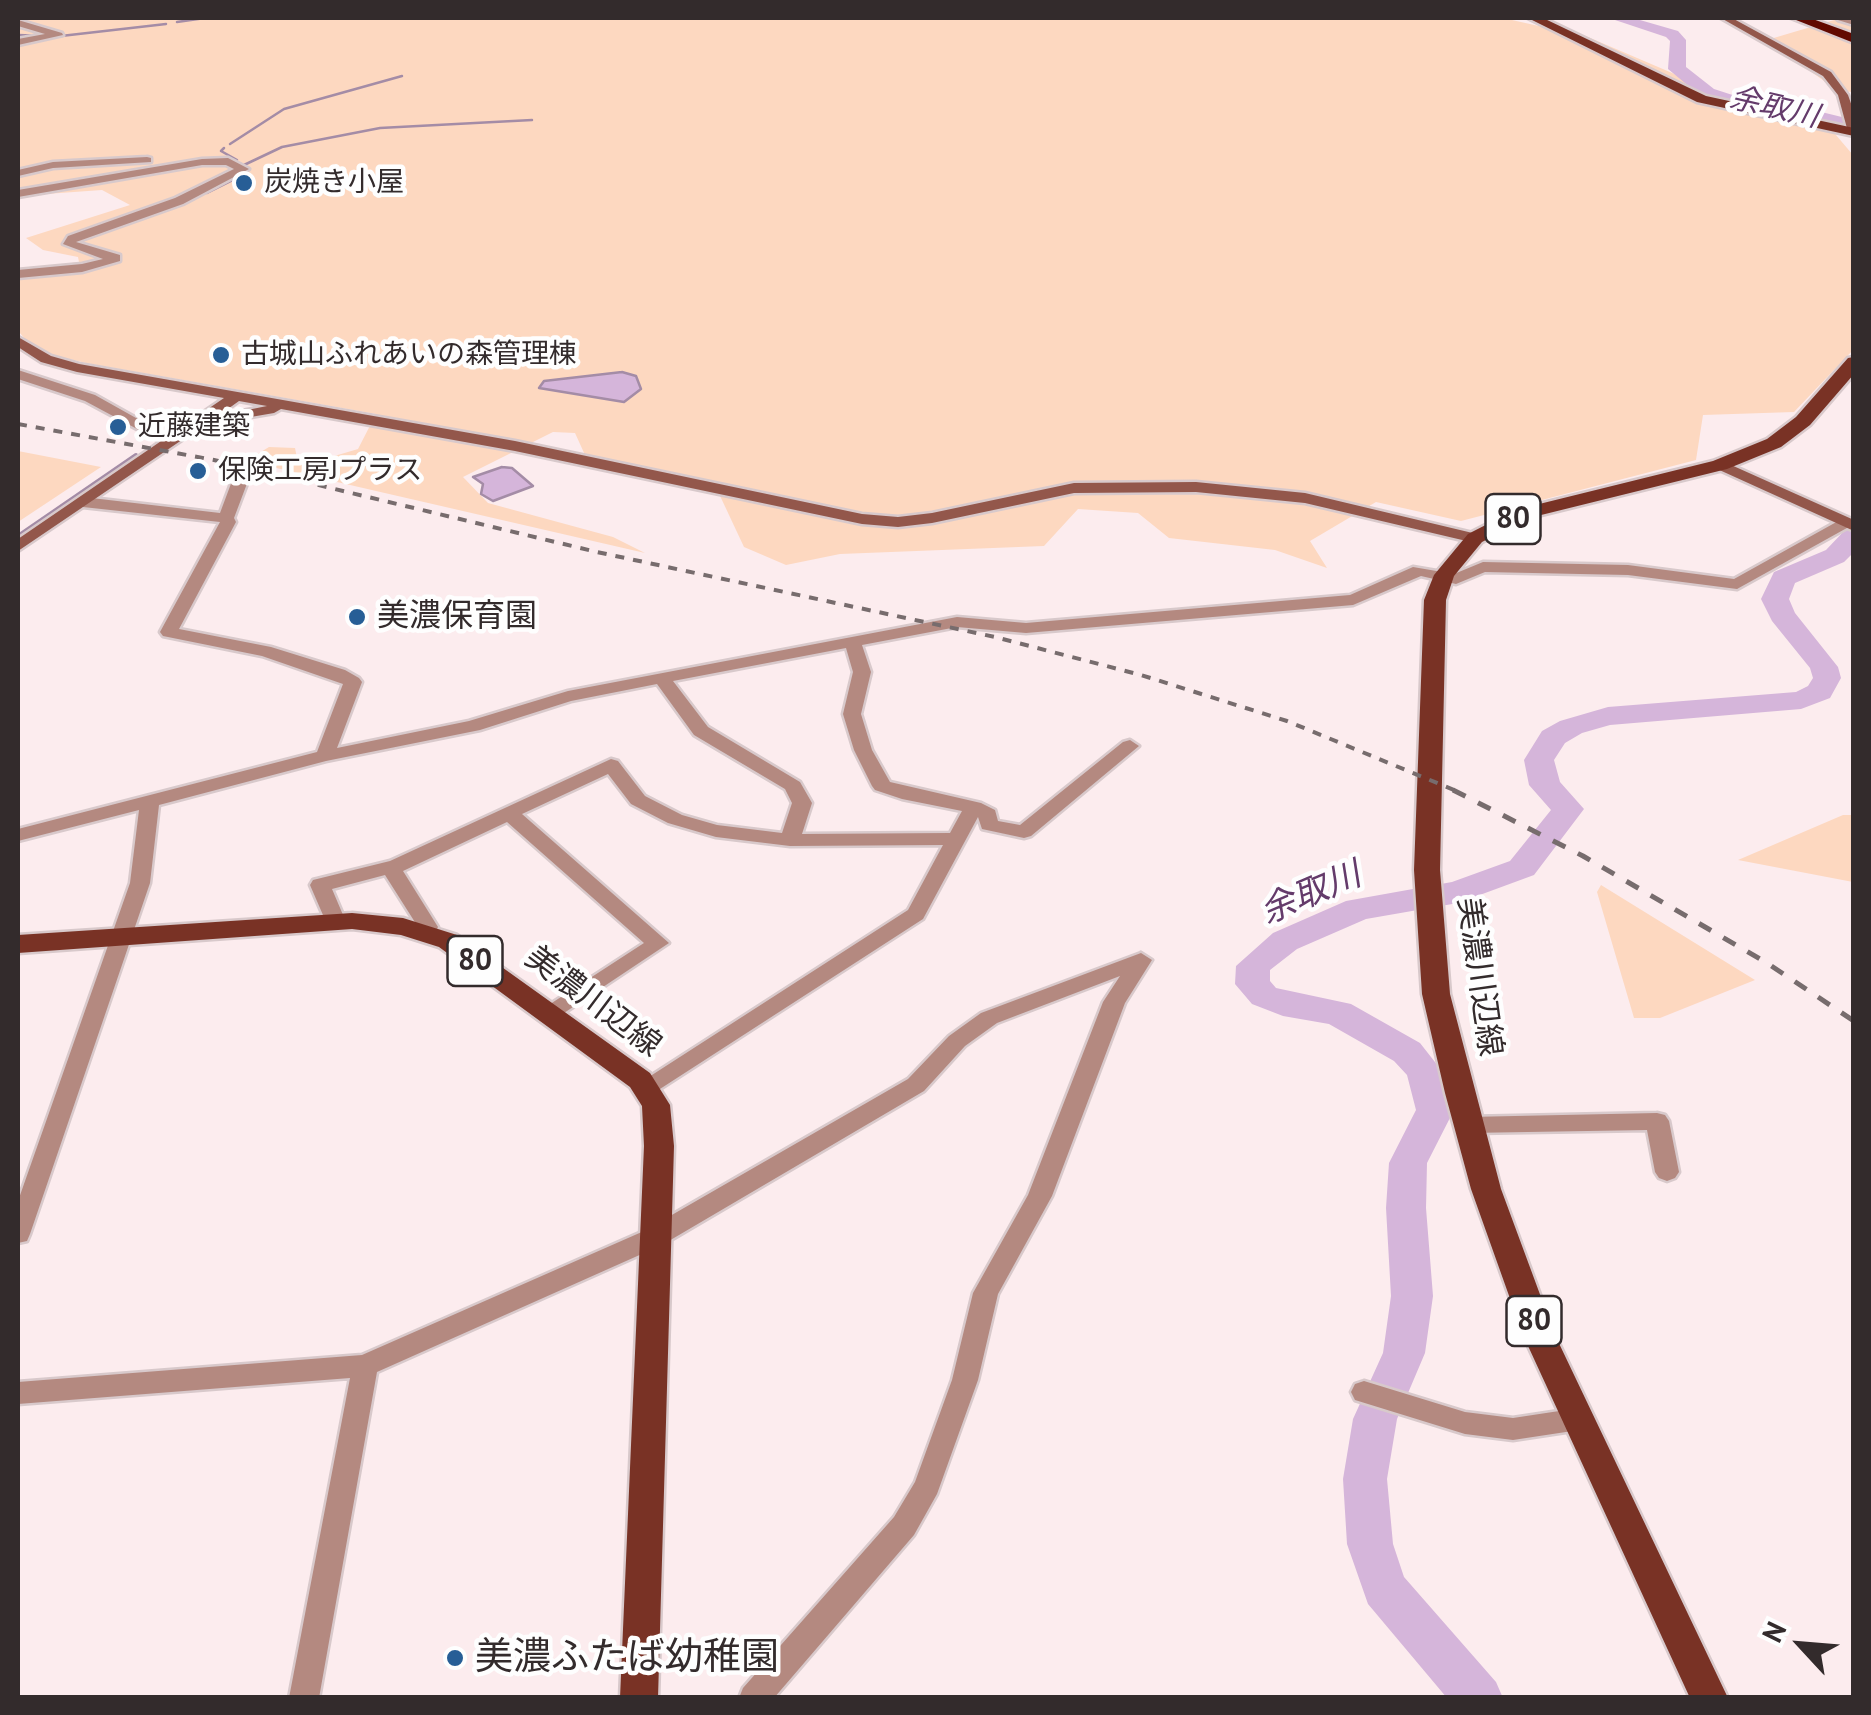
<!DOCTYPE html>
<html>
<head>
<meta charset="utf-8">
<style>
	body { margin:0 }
	#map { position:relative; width:1871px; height:1715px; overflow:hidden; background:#fcecee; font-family:"PT Sans",sans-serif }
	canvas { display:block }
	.frame { position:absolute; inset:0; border:20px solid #332b2c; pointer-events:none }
	.north { position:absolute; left:1751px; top:1595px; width:100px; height:100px; -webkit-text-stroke:8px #fefefe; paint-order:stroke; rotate:296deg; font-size:28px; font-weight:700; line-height:40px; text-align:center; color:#332b2c }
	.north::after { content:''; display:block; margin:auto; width:35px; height:45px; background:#332b2c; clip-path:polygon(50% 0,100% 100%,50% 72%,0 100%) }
</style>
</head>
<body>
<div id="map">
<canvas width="1871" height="1715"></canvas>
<div class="frame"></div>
<div class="north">N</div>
</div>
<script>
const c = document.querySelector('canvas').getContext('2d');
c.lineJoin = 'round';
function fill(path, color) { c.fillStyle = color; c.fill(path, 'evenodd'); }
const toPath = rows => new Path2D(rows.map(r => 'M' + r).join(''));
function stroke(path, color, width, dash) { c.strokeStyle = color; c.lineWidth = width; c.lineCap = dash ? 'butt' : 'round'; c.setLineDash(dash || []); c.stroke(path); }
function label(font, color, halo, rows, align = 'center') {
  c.font = font + ' "PT Sans","Noto Sans JP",sans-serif'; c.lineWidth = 9; c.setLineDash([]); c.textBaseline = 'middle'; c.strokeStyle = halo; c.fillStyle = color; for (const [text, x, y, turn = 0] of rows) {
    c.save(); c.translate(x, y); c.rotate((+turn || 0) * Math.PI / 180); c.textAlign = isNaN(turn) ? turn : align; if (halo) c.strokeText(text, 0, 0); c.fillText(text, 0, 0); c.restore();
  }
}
fill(toPath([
	[18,18,1503,18,1588,37,1754,108,1830,128,1853,155,1853,350,1794,412,1703,415,1696,460,1461,521,1376,502,1310,541,1327,568,1275,550,1169,538,1138,513,1078,509,1044,546,840,554,786,565,744,547,714,483,585,455,575,433,553,432,463,477,488,503,613,537,645,553,246,461,269,447,295,448,297,458,331,457,358,449,376,414,86,363,53,355,29,343,18,331,18,271,79,262,78,257,43,250,26,238,130,205,102,190,18,196],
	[1841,18,1853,18,1853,92,1838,91,1767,40],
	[18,451,101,467,18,522],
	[1843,815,1853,815,1853,882,1738,860],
	[1601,885,1755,980,1660,1018,1634,1018,1597,892]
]), '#fdd8c0');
const water = toPath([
	[622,372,636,376,641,389,624,402,539,388,544,381,622,372],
	[502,467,512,468,533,486,493,501,481,494,483,484,473,477,502,467]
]);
fill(water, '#d5b5da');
stroke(water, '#a48ca6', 2.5);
stroke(toPath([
	[177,22,205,18],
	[18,35,45,36],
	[61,36,166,24],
	[230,144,284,109,402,76],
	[224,148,221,151,237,160],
	[244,165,282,147,380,128,532,120],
	[18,189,33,188],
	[207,193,243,175,246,169]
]), '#a48ca6', 2.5);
stroke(toPath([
	[18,536,136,455]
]), '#a48ca6', 4);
fill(toPath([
	[1609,18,1633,18,1678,31,1686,40,1686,67,1714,89,1751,101,1797,106,1854,120,1854,131,1796,116,1749,111,1702,97,1668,69,1670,41,1666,37,1609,18],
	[1854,528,1854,552,1844,562,1795,583,1789,599,1795,613,1838,667,1841,678,1830,698,1801,709,1610,725,1582,733,1565,743,1554,760,1560,782,1584,809,1534,875,1458,903,1366,919,1297,949,1270,970,1270,981,1276,988,1351,1004,1420,1043,1442,1071,1454,1110,1427,1163,1426,1208,1433,1296,1425,1353,1397,1419,1387,1479,1393,1544,1404,1577,1496,1682,1503,1698,1447,1698,1368,1604,1347,1544,1343,1479,1353,1419,1383,1353,1391,1296,1386,1208,1389,1163,1416,1110,1407,1075,1394,1061,1329,1024,1283,1016,1252,1004,1235,984,1236,966,1273,933,1346,901,1452,882,1510,861,1551,810,1529,785,1524,760,1542,731,1560,721,1608,707,1796,692,1808,686,1813,678,1810,668,1772,621,1761,599,1774,572,1826,550,1845,530,1854,528]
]), '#d5b5da');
const street = toPath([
	[1836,18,1854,19,1854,25,1838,20,1836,18],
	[18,20,62,33,63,35,18,45,18,39,45,34,18,26,18,20],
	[147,157,151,158,151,162,53,168,18,176,18,170,53,162,147,157],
	[228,158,249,169,183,204,76,242,120,255,120,261,82,272,18,278,18,270,82,264,103,259,63,244,68,236,175,198,234,169,226,165,202,165,18,197,18,190,202,159,228,158],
	[18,370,95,395,177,441,170,445,165,444,85,401,18,379,18,370],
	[243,468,251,473,234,518,236,522,179,629,271,647,345,670,359,678,362,682,337,748,469,721,568,691,957,617,1026,623,1350,595,1413,567,1454,574,1483,562,1628,565,1734,579,1840,520,1852,520,1854,524,1737,589,1628,575,1485,572,1456,584,1421,576,1353,605,1026,633,957,627,862,645,871,672,861,714,872,750,890,782,981,803,995,810,998,821,1020,825,1123,742,1130,740,1139,746,1031,836,1024,838,982,829,978,817,923,919,646,1098,638,1096,635,1090,638,1084,908,910,943,845,790,846,716,837,668,823,631,804,608,774,522,814,669,943,549,1023,541,1020,538,1015,541,1010,644,943,507,822,403,871,438,927,432,939,418,939,415,934,418,927,385,875,332,889,346,922,336,929,326,922,310,885,313,880,390,861,611,759,618,761,645,796,682,815,717,825,782,833,792,803,785,789,694,735,657,684,571,701,480,730,326,761,159,805,150,883,30,1234,27,1241,18,1243,18,1201,130,883,139,810,18,841,18,829,317,752,343,684,262,656,163,636,160,632,220,522,83,507,75,502,83,497,220,513,235,473,243,468],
	[846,648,853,672,843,714,854,750,872,786,875,790,902,799,962,811,950,833,802,834,812,803,800,782,708,727,673,681,846,648],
	[1141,953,1152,960,1125,1003,1052,1196,998,1294,978,1380,937,1494,914,1535,774,1698,739,1698,743,1688,894,1517,915,1482,952,1380,973,1293,1028,1195,1103,1002,1120,976,997,1023,965,1046,924,1091,662,1245,377,1372,319,1698,289,1698,350,1378,18,1404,18,1382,362,1355,644,1231,908,1079,949,1036,981,1013,1141,953],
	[1657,1113,1665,1115,1669,1121,1679,1172,1675,1178,1667,1181,1659,1178,1655,1172,1647,1130,1468,1133,1460,1131,1456,1125,1460,1119,1468,1117,1657,1113],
	[1364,1381,1465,1412,1513,1418,1579,1408,1588,1411,1592,1419,1588,1427,1579,1430,1513,1440,1465,1434,1355,1400,1351,1392,1355,1384,1364,1381]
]);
const secondary = toPath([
	[1721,18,1732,18,1831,72,1848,95,1854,112,1854,135,1848,132,1838,95,1823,76,1721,18],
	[18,337,51,356,79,364,515,441,862,514,898,517,932,513,1074,483,1196,482,1305,493,1481,535,1483,538,1475,543,1305,503,1196,492,1074,493,932,523,898,527,862,524,515,451,281,409,274,413,204,425,18,551,18,539,224,398,77,372,41,362,18,347,18,337],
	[239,401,267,406,218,416,239,401],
	[1720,460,1854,520,1854,531,1715,468,1715,462,1720,460]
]);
const primary = toPath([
	[1528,18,1543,18,1706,96,1854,128,1854,136,1697,102,1528,18],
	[1854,357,1854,374,1810,425,1781,447,1727,469,1529,518,1482,542,1454,576,1446,600,1440,870,1450,994,1501,1189,1555,1335,1728,1698,1690,1698,1523,1335,1471,1189,1445,1093,1422,994,1414,870,1424,600,1434,575,1468,534,1515,510,1713,461,1767,439,1796,417,1848,358,1854,357],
	[352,913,403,918,457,935,650,1073,670,1105,674,1146,658,1698,620,1698,644,1146,642,1106,630,1087,439,947,401,935,352,929,18,953,18,935,352,913]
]);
const highway = toPath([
	[1791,18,1810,18,1854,34,1854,43,1791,18]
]);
stroke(street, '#d8c9cb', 5);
stroke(secondary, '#d8c9cb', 5);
stroke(primary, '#d8c9cb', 5);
stroke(highway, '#d8c9cb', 5);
fill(street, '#b48980');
fill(secondary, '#93574b');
fill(primary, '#793225');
fill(highway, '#620900');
stroke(toPath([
	[18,424,214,460,597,552,995,637,1141,675,1287,721,1459,792]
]), '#776c6d', 4, [9, 9]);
stroke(toPath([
	[1453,790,1583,856,1767,963,1854,1021]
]), '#776c6d', 5, [14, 14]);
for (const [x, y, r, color] of [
	[244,183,10,"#275e96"],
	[221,355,10,"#275e96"],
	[118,427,10,"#275e96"],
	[198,471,10,"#275e96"],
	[357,617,10,"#275e96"],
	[455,1658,10,"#275e96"]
]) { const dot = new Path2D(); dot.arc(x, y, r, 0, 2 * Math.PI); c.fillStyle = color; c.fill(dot); stroke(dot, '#fefefe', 4); }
label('28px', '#332b2c', '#fefefe', [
	["炭焼き小屋",264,183],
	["古城山ふれあいの森管理棟",241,355],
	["近藤建築",138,427],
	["保険工房Jプラス",218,471]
], 'left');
label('italic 30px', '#643b6b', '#fefefe', [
	["余取川",1774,108,13]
]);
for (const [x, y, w] of [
	[1513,519,55],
	[475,961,55],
	[1534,1321,55]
]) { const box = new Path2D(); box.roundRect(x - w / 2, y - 25, w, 50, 8); c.fillStyle = '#fefefe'; c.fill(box); stroke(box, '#332b2c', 2.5); }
label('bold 30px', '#332b2c', null, [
	["80",1513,519],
	["80",475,961],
	["80",1534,1321]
]);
label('32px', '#332b2c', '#fefefe', [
	["美濃保育園",377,617]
], 'left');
label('32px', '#332b2c', '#fefefe', [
	["美濃川辺線",1479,977,82],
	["美濃川辺線",593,1002,37]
]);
label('italic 35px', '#643b6b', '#fefefe', [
	["余取川",1311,894,-23]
]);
label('38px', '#332b2c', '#fefefe', [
	["美濃ふたば幼稚園",475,1658]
], 'left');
</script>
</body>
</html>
